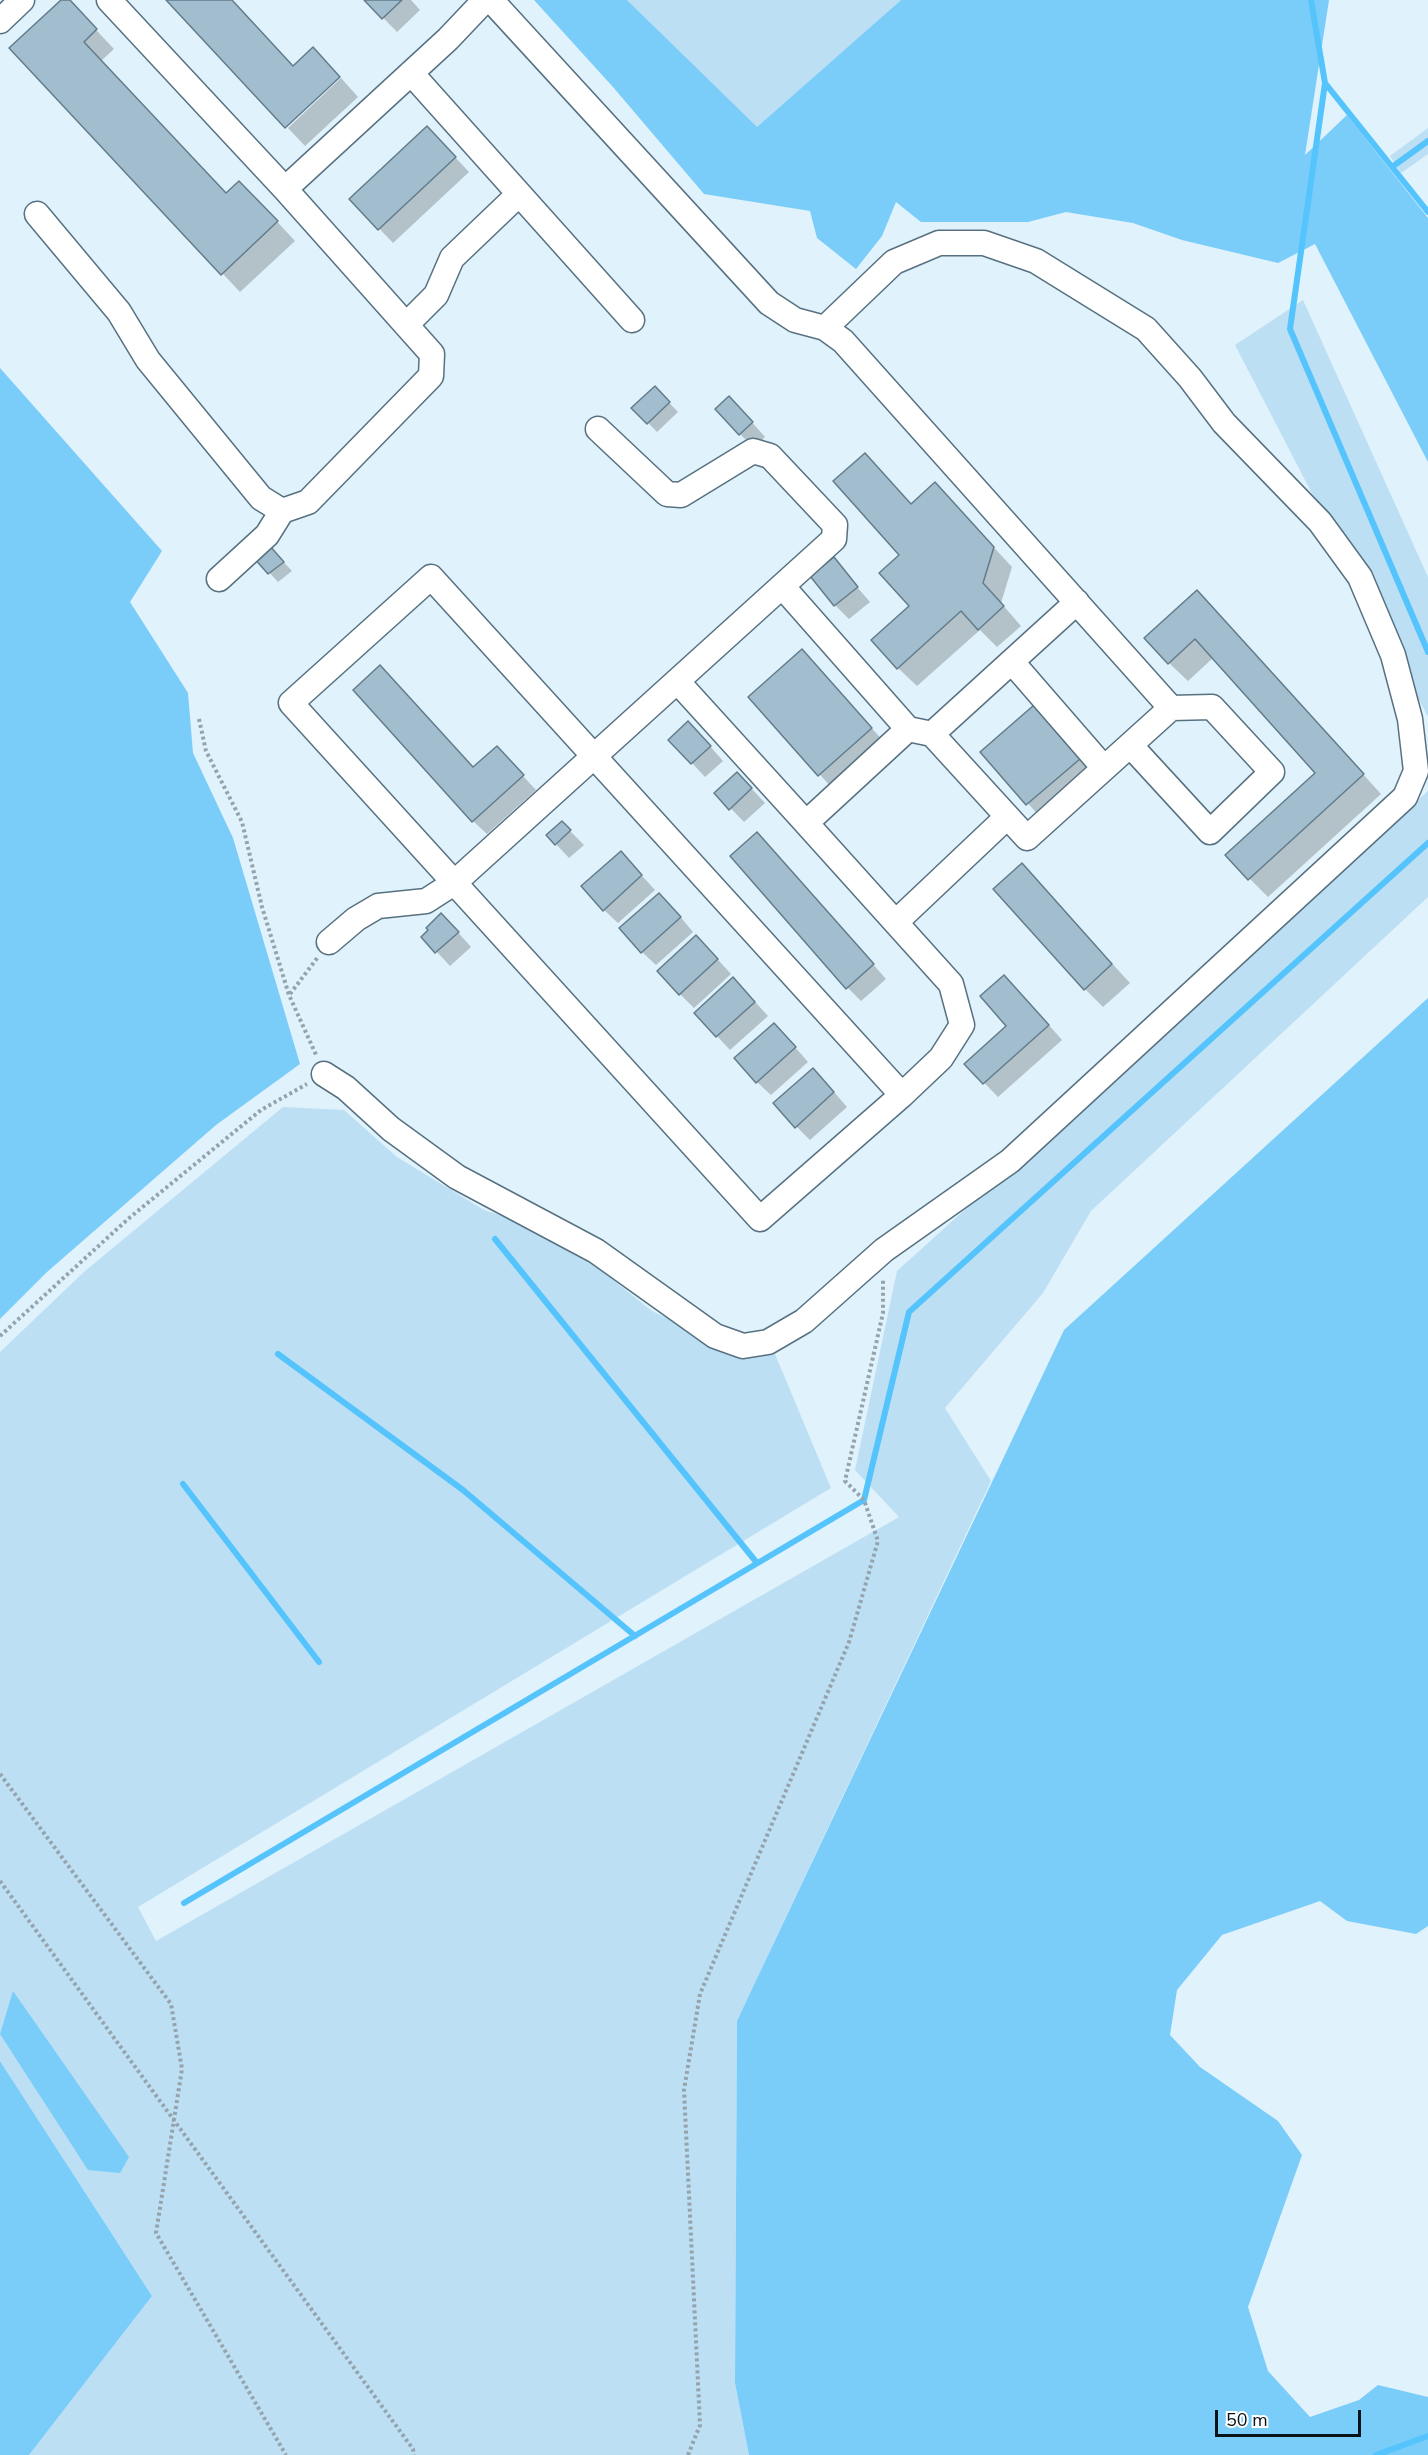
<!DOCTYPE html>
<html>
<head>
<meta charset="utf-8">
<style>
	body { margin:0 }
	#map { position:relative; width:1428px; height:2455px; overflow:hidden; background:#e0f2fc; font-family:"Nunito Sans",sans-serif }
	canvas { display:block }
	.scale { position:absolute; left:1215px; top:2410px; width:146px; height:27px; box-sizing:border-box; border:3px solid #091319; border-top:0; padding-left:8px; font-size:18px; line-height:21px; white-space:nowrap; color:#091319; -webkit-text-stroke:4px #fff; paint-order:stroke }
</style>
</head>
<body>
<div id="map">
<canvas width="1428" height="2455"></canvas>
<div class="scale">50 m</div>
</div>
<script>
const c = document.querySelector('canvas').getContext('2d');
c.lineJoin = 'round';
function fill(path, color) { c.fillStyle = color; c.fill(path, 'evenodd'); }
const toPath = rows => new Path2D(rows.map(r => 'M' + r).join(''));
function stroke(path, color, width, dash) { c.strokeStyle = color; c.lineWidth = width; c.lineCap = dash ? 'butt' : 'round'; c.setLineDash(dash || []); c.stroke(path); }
fill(toPath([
	[627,0,901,0,756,128],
	[1428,128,1428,154,1401,173,1390,156],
	[1303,300,1428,577,1428,717,1235,345],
	[1428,791,1428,897,1091,1211,1043,1293,945,1408,991,1481,737,2021,735,2383,749,2455,29,2455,152,2296,0,2061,0,1352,85,1271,283,1107,344,1110,397,1157,484,1210,554,1233,652,1311,722,1344,775,1354,831,1488,138,1907,156,1941,899,1517,855,1470,897,1271]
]), '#bddff4');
fill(toPath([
	[534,0,627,0,757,127,901,0,1329,0,1305,155,1347,115,1428,218,1428,462,1315,244,1278,263,1182,240,1133,223,1066,212,1028,222,921,222,896,202,882,236,856,269,817,238,810,211,704,194,613,87],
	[0,368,162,551,130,602,188,693,193,753,233,838,300,1064,216,1125,47,1272,0,1319],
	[1428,998,1428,1926,1416,1934,1347,1921,1320,1901,1222,1935,1177,1990,1170,2035,1200,2067,1278,2121,1302,2155,1248,2307,1268,2371,1310,2417,1359,2400,1378,2385,1428,2397,1428,2455,749,2455,735,2383,737,2021,752,1989,1064,1330],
	[13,1991,129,2157,120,2173,88,2170,0,2034],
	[0,2061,152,2296,29,2455,0,2455]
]), '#7accf9');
fill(toPath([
	[63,0,68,0,114,49,101,61,226,195,258,201,295,241,240,292,11,48],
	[366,0,411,0,420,10,397,32],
	[341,78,358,97,305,146,288,128],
	[441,142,469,172,393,243,351,199],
	[655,388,678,412,657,432,634,408],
	[743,412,765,437,754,448,740,434],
	[935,484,1012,567,1001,603,1021,626,997,647,980,630,917,686,898,668,911,606,901,555,912,505],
	[278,556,292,571,278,582,256,558],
	[833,559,870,602,849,619,835,605],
	[1215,611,1381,794,1268,897,1249,878,1318,773,1213,658,1188,681,1169,663],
	[815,665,885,743,833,789,750,698],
	[1047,721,1093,773,1041,818,982,752],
	[702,737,723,761,705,777,692,763],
	[510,762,536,790,487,834,473,821,474,769],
	[751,788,765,803,744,822,716,793],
	[562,823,584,845,569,858,556,844],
	[771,848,886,979,861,1001,847,987],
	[1022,865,1130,983,1103,1007,1085,989],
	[634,867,655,890,618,923,604,910],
	[673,908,693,932,656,965,642,952],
	[455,929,471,947,450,966,423,937],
	[710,951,731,974,694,1008,680,994],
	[1018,990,1062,1040,998,1097,966,1064,1009,1026],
	[747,993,768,1016,730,1050,717,1036],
	[788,1039,808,1062,771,1095,757,1082],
	[827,1084,847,1107,810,1140,796,1126]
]), '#0003');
stroke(toPath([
	[1311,0,1325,83,1290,329,1428,652],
	[1325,83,1428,212],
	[1392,167,1428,141],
	[495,1239,757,1563],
	[278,1354,463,1490,635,1636],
	[183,1484,319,1662],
	[184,1903,864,1500,909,1312,1428,843],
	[1376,2455,1428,2436]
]), '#56c4fc', 6);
const building = toPath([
	[61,0,70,0,97,29,84,42,226,193,239,181,278,221,221,275,9,48,61,0],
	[166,0,232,0,293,66,313,47,340,77,285,128,166,0],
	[364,0,402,0,382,19,364,0],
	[427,126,456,157,378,230,349,199,427,126],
	[655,386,670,402,647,424,631,408,655,386],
	[729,396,753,422,739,435,715,409,729,396],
	[865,453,911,504,935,482,994,547,983,583,1004,606,978,630,961,611,897,669,871,640,909,606,879,573,899,555,833,481,865,453],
	[269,545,284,562,268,574,254,558,269,545],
	[834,557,858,587,834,606,810,576,834,557],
	[1197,590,1364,774,1248,880,1225,855,1315,773,1195,639,1168,664,1144,638,1197,590],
	[802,649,872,728,818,776,748,697,802,649],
	[380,665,473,767,497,746,524,775,472,822,353,690,380,665],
	[1034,705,1080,759,1026,805,980,752,1034,705],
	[688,721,711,746,691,764,668,740,688,721],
	[737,772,752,788,729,810,714,793,737,772],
	[562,821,571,830,555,845,546,835,562,821],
	[757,832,874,964,846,989,730,856,757,832],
	[621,851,642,875,603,911,581,886,621,851],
	[1022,863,1112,964,1084,990,993,889,1022,863],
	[659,893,681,917,641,953,619,928,659,893],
	[441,913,459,932,435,953,421,937,428,930,426,928,441,913],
	[696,935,718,959,679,995,657,971,696,935],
	[1004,975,1049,1025,983,1084,964,1064,1006,1026,980,996,1004,975],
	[733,977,755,1002,716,1037,694,1013,733,977],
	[774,1023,796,1047,756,1083,734,1058,774,1023],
	[813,1068,834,1092,795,1128,773,1103,813,1068]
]);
fill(building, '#a1bdce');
stroke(building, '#627c8c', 1.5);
const minor = toPath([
	[109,0,285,189],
	[491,0,769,303,795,320,825,328,843,341,1171,708,1027,838,932,734],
	[0,21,22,0],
	[411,73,632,320],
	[37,214,119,312,148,360,261,498,282,511,308,502,431,376,432,354,285,189,448,39,485,0],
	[406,325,436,295,452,258,519,194],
	[219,579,267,535,282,511],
	[782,586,908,729,932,734,1077,602],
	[1012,662,1104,768],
	[677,681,806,823,908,729],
	[1130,745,1210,832,1272,772,1212,707,1171,708],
	[806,823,951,984,962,1025,941,1058,902,1095,760,1219,291,703,431,577,902,1095],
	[896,922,1007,817],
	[329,942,356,919,378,906,426,901,454,883,834,539,835,525,770,456,753,451,681,495,667,494,598,429],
	[324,1074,346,1088,391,1129,457,1177,596,1251,715,1336,743,1346,768,1342,804,1321,884,1250,1010,1161,1405,797,1416,771,1410,719,1393,655,1360,577,1320,522,1224,423,1190,378,1146,329,1036,261,984,243,939,243,894,262,825,328]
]);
stroke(minor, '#577180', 27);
stroke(toPath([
	[199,719,206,751,242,822,262,907,289,995,317,1057],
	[290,994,318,957],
	[0,1336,128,1219,261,1110,307,1084],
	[0,1774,171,2004,182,2069,156,2233,286,2455],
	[0,1881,413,2449,414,2455],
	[688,2455,700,2425,684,2090,700,1994,849,1642,878,1541,864,1500,845,1481,883,1313,883,1278]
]), '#94a3ac', 4, [3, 3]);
stroke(minor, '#fff', 24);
</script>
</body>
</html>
